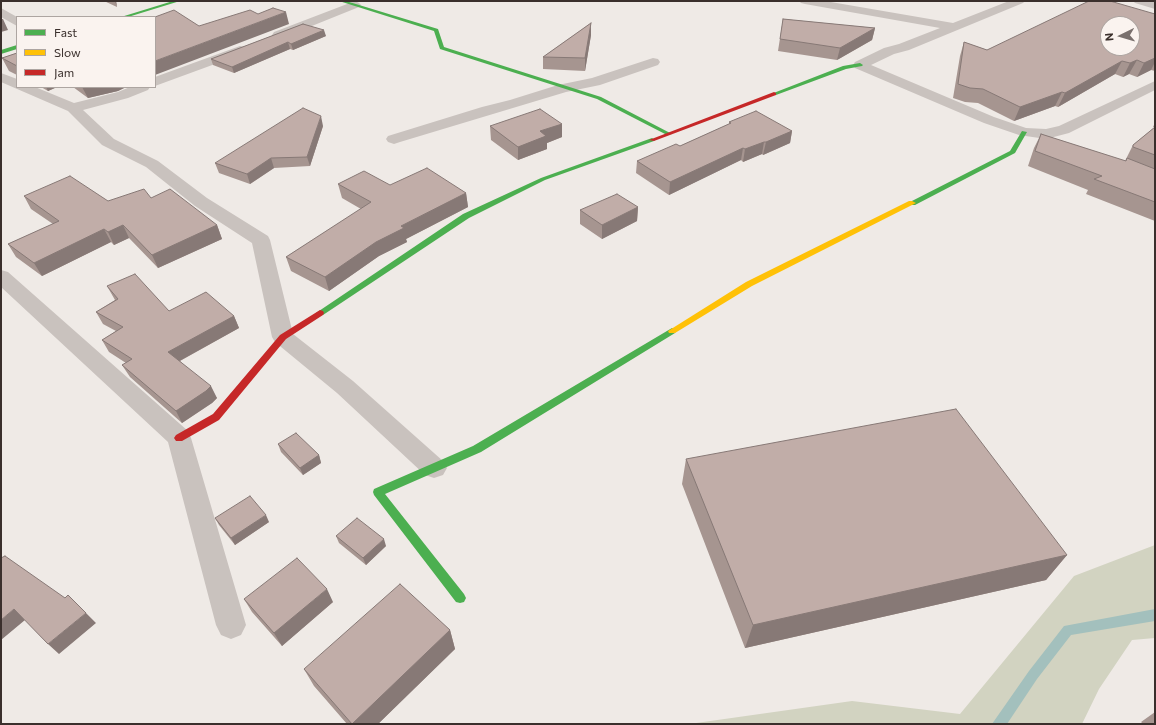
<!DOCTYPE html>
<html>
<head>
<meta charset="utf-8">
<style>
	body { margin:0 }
	#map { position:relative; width:1156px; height:725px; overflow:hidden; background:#efeae6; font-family:Commissioner,sans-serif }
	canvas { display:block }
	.frame { position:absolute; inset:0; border:2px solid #3a2f2c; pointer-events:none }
	.legend { position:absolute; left:16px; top:16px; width:140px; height:72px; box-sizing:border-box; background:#faf3ef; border:1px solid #ada5a1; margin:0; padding:5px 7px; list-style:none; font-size:12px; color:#3a2f2c }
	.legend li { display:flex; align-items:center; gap:8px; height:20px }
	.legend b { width:20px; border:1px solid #ada5a1 }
	.north { position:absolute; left:1100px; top:16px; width:40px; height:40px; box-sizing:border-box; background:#faf3ef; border:1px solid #ada5a1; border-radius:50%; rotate:265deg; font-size:11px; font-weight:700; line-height:16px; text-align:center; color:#3a2f2c }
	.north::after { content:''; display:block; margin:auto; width:14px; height:18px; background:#79706d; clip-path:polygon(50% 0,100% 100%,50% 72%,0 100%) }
</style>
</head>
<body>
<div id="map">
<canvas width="1156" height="725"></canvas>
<div class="frame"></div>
<ul class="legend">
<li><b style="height:5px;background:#4caf50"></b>Fast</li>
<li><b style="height:5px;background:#ffc107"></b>Slow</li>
<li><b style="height:5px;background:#c62828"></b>Jam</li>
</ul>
<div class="north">N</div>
</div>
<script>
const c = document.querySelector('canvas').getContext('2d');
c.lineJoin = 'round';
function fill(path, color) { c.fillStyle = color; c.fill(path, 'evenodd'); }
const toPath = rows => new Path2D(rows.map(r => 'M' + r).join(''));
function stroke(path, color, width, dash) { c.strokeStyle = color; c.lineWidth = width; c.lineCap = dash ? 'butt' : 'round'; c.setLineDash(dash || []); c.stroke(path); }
fill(toPath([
	[1155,545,1155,638,1132,640,1099,689,1082,724,689,724,852,701,960,714,1074,576]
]), '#d2d3c1');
fill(toPath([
	[1155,609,1155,621,1071,635,1037,679,1007,724,992,724,1029,671,1064,626,1155,609]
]), '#a3c0bd');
fill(toPath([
	[355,1,359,3,361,5,359,7,282,38,278,39,274,38,272,35,274,32,355,1],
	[799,1,825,1,953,23,1009,1,1025,1,1023,3,909,50,894,54,871,65,994,117,1026,128,1046,129,1059,126,1155,81,1155,90,1069,133,1046,139,1019,135,984,123,855,68,853,65,855,62,884,48,899,44,940,28,805,4,801,3,799,1],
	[1133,1,1155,1,1155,9,1135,3,1133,1],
	[1,8,17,17,17,26,1,17,1,8],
	[240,46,245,47,247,50,245,53,155,86,155,77,240,46],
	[653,58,658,59,660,62,658,65,600,85,566,92,400,142,394,144,388,142,386,139,388,136,482,107,510,100,558,85,592,78,653,58],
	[1,73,17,79,17,87,35,87,74,103,118,92,130,87,150,87,148,90,128,98,83,110,114,139,158,161,207,198,268,236,270,240,293,334,353,381,443,461,447,468,443,475,434,478,425,475,337,393,275,342,272,337,252,243,195,206,146,167,102,145,68,111,1,82,1,73],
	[1,270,8,272,188,431,191,438,246,625,241,635,231,639,221,635,216,625,168,442,1,287,1,270]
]), '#c9c2be');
fill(toPath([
	[173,1,180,1,128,17,121,17,173,1],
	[339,1,346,1,438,29,444,47,601,97,672,134,667,135,597,99,440,49,434,31,339,1],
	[17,45,17,49,1,54,1,50,17,45],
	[860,63,863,65,862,66,846,69,776,95,771,94,843,66,860,63],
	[1022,131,1027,132,1015,153,915,205,912,205,908,203,1010,151,1022,131],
	[652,138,655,140,654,141,545,180,469,218,323,315,317,315,316,313,463,214,541,178,652,138],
	[672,328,675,329,676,331,675,333,481,452,385,494,464,594,466,598,464,602,460,603,456,602,374,495,373,492,374,489,473,446,672,328]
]), '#4caf50');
fill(toPath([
	[909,201,912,201,916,203,752,286,675,333,669,333,668,331,746,282,909,201]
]), '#ffc107');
fill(toPath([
	[774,92,776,93,776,95,654,141,649,140,774,92],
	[320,310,323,311,324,313,323,315,286,339,219,420,182,441,176,441,174,438,176,435,213,414,280,335,320,310]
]), '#c62828');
fill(toPath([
	[104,1,116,1,117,7],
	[1155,14,1155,71,1151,70,1137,77,1129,74,1123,77,1115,74,1058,107,1055,106,1014,121,978,103,965,102,953,98,960,56,964,42,987,50],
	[783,19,875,28,872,40,837,60,778,51],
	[591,23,591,35,585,71,543,69,543,57],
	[303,24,326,36,293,50,290,49,234,73,213,65,211,59],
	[17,53,17,75,9,71,2,58],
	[41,87,57,87,48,91],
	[73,87,126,87,118,91,88,98],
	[729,122,792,131,790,143,763,155,762,154,743,162,741,160,669,195,636,173,637,161,680,146,729,124],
	[1155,123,1155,221,1086,194,1088,190,1028,166,1034,148,1041,134,1125,161,1133,145,1155,127,1153,127],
	[562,124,562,137,547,143,547,149,518,160,491,140,490,126],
	[323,126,310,166,274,168,250,184,219,173,215,163],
	[338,184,390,185,466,193,468,207,406,239,407,242,379,256,329,291,291,271,286,257,361,209,342,198],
	[24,196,108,201,151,198,217,225,222,239,158,268,129,238,114,245,111,242,42,276,16,257,8,244,53,224,31,209],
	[638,207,637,221,602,239,580,224,580,210],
	[107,286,169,311,234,316,239,328,180,361,217,398,212,403,182,423,130,377,122,365,126,363,109,352,102,340,116,331,103,324,96,312,115,300],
	[278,444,319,455,321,463,303,475,281,452],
	[686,459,1067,555,1046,580,745,648,682,484],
	[215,518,269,522,235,545,219,525],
	[336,536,386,546,366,565,339,543],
	[244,599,333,602,282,646,252,612],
	[450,630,455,649,378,724,347,724,314,686,304,669],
	[1155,712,1155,724,1143,724,1141,722]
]), '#a69590');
fill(toPath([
	[115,1,116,1,117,7],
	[286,12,289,24,155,75,155,61],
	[1,19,3,19,8,30,1,32],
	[591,23,591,35,585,71,585,58],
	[875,28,872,40,837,60,840,48],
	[324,30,326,36,293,50,291,44],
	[288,42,290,49,234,73,232,67],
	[1155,58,1155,62,1151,70,1137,77,1144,63],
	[1137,60,1129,74,1123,77,1130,63],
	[1122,61,1115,74,1058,107,1065,93],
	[46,87,57,87,48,91],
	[82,87,126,87,118,91,88,98],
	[1062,92,1055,106,1014,121,1020,107],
	[321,116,323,126,310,166,307,157],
	[562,124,562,137,547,143,547,149,518,160,518,147,540,131],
	[792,131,790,143,763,155,766,142],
	[764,142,762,154,743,162,745,149],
	[743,148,741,160,669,195,670,182],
	[271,158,274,168,250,184,247,174],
	[466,193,468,207,406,239,407,242,379,256,329,291,325,277,376,242,401,226],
	[638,207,637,221,602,239,602,225],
	[123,225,129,238,114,245,108,232],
	[217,225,222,239,158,268,152,255],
	[104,229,111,242,42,276,34,263],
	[234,316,239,328,174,364,168,352],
	[211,386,217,398,212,403,182,423,176,411],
	[319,455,321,463,303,475,300,468],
	[266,515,269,522,235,545,231,538],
	[384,539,386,546,366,565,363,558],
	[1067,555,1046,580,745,648,753,625],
	[327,589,333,602,282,646,274,633],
	[14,609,25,620,1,640,1,620],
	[86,613,96,623,59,654,48,644],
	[450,630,455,649,378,724,352,724]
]), '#877976');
const building = toPath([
	[1089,1,1110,1,1155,14,1155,58,1144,63,1137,60,1130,63,1122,61,1065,93,1062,92,1020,107,983,89,970,88,958,84,964,42,987,50,1089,1],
	[1108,24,1132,24,1132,48,1108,48,1108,24],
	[273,8,286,12,155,61,155,17,174,10,199,26,250,10,258,14,273,8],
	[783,19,875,28,840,48,780,39,783,19],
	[591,23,585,58,543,57,591,23],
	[303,24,324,30,291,44,288,42,232,67,211,59,303,24],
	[17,53,17,66,2,58,17,53],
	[303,108,321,116,307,157,271,158,247,174,215,163,303,108],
	[540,109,562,124,540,131,546,136,518,147,490,126,540,109],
	[756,111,792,131,766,142,764,142,745,149,743,148,670,182,637,161,676,144,680,146,731,123,729,122,756,111],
	[1155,127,1155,155,1133,147,1133,145,1155,127],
	[1041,134,1126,161,1127,158,1155,169,1155,202,1094,179,1102,176,1035,151,1041,134],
	[427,168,466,193,401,226,404,228,376,242,325,277,286,257,371,202,338,184,364,171,390,185,427,168],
	[70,176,108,201,144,189,151,198,170,189,217,225,152,255,123,225,108,232,104,229,34,263,8,244,59,221,24,196,70,176],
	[617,194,638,207,602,225,580,210,617,194],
	[135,274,169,311,206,292,234,316,168,352,211,386,206,391,176,411,122,365,132,359,102,340,123,327,96,312,118,299,107,286,135,274],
	[956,409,1067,555,753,625,686,459,956,409],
	[296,433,319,455,300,468,278,444,296,433],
	[250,496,266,515,231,538,215,518,250,496],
	[357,518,384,539,363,558,336,536,357,518],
	[5,556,65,598,68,595,86,613,48,644,14,609,1,620,1,558,5,556],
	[297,558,327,589,274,633,244,599,297,558],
	[400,584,450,630,352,724,304,669,400,584]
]);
fill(building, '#c1ada8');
stroke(building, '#877976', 1);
</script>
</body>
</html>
